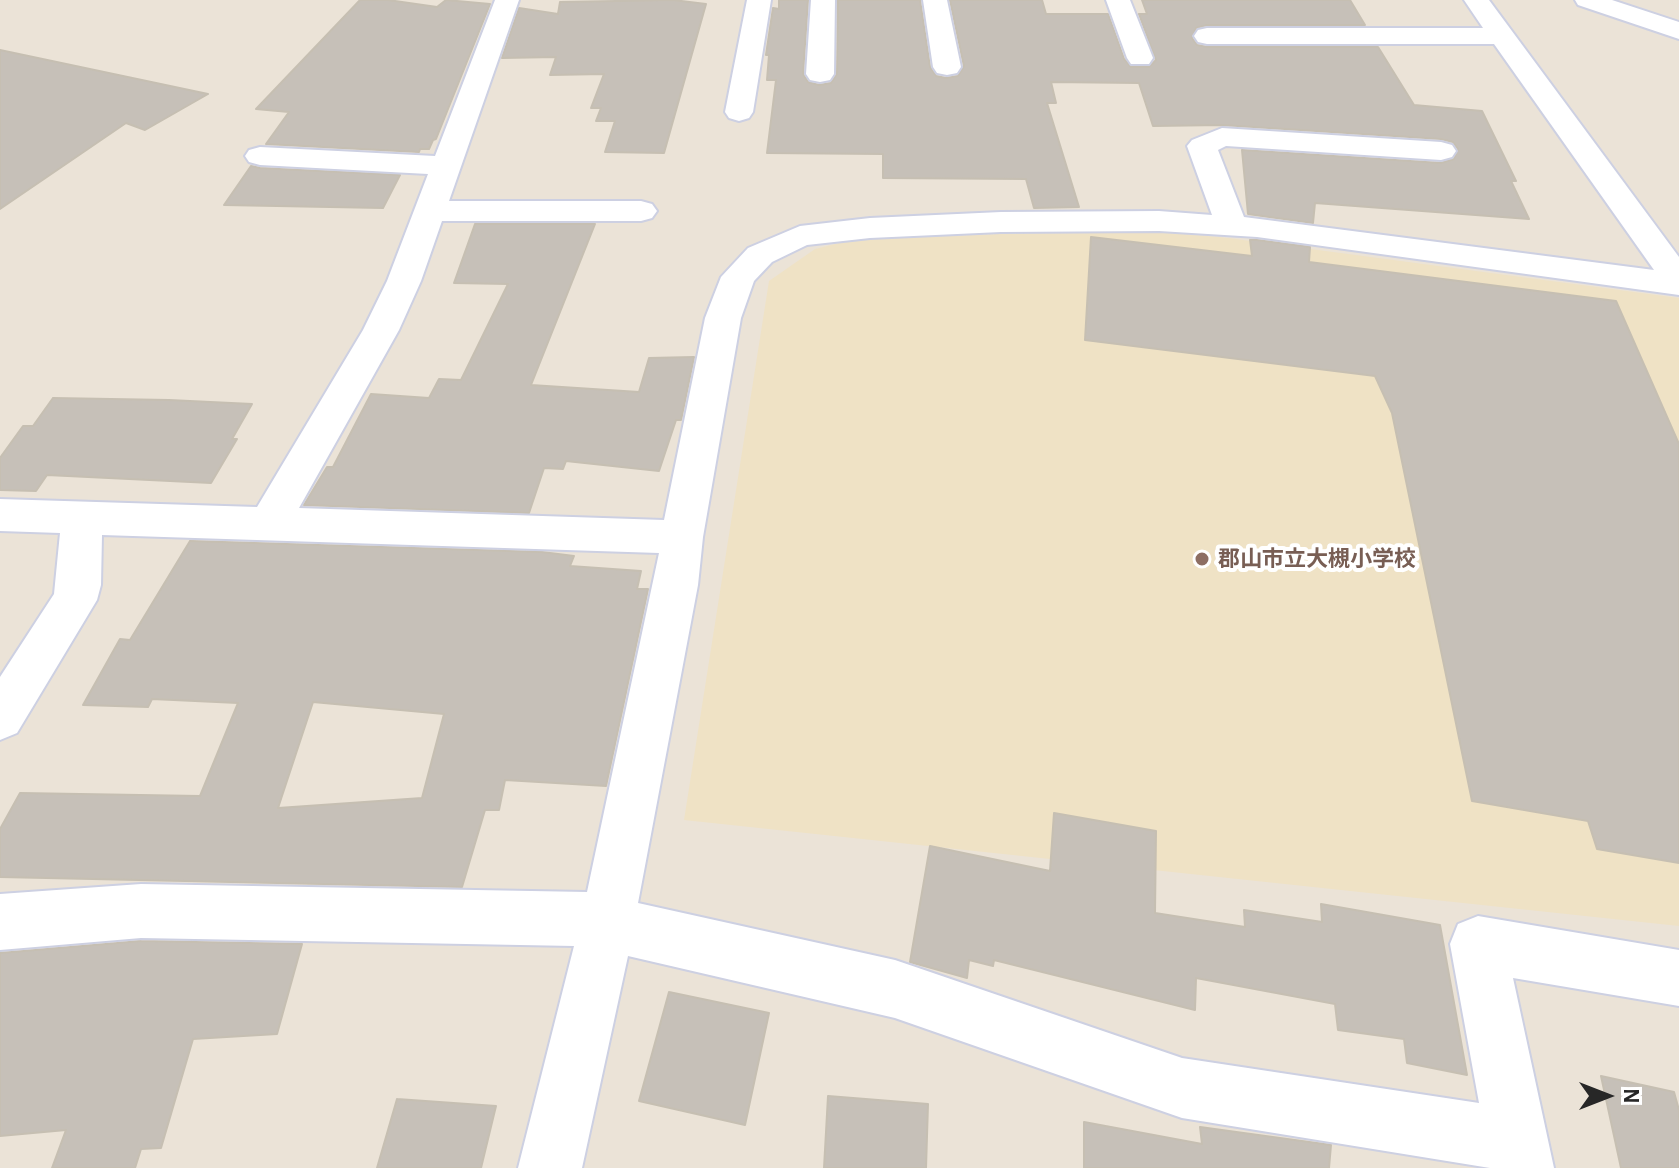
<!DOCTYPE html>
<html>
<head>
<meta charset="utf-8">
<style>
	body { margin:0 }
	#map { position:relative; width:1679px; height:1168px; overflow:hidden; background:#ebe3d7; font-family:"Alegreya Sans",sans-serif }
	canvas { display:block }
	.north { position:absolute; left:1567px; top:1056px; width:80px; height:80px; -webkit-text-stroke:6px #fff; paint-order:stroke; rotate:90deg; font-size:22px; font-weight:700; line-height:32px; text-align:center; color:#272727 }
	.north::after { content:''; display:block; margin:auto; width:28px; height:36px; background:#272727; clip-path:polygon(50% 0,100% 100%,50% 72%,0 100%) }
</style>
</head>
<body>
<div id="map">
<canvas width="1679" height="1168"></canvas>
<div class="north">N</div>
</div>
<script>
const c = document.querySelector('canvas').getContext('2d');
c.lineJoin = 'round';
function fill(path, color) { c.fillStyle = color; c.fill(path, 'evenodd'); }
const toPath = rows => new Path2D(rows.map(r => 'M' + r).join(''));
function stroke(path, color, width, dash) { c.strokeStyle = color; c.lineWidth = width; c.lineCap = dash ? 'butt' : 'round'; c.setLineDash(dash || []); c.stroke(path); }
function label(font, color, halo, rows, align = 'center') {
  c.font = font + ' "Alegreya Sans","Noto Sans JP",sans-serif'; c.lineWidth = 8; c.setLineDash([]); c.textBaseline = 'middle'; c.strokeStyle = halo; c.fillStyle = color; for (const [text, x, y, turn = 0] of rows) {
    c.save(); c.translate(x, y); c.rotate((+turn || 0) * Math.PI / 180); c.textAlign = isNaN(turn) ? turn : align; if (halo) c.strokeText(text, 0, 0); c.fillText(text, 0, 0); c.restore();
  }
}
fill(toPath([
	[1137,229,1228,238,1679,298,1679,926,684,820,769,281,815,249,855,239]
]), '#efe2c5');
const building = toPath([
	[360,0,388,0,437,7,446,0,490,4,436,139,433,140,429,149,420,149,419,152,266,144,289,112,256,109,360,0],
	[673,0,706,4,664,153,605,152,615,121,596,121,601,108,591,108,604,74,550,75,556,57,502,58,519,8,558,14,560,2,673,0],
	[779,0,808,0,803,74,808,82,819,85,831,83,837,74,838,0,920,0,930,67,936,76,946,78,958,76,964,66,950,0,1042,0,1046,14,1108,14,1124,59,1131,67,1149,67,1156,60,1139,14,1147,14,1142,0,1350,0,1365,25,1207,25,1196,28,1192,38,1197,45,1207,47,1378,47,1414,105,1482,111,1516,181,1511,181,1529,219,1315,203,1313,223,1248,214,1242,150,1441,163,1454,159,1458,149,1453,142,1441,139,1222,125,1153,126,1139,83,1051,82,1056,103,1047,103,1079,207,1034,208,1026,179,883,178,883,154,767,153,776,80,767,80,769,55,766,55,773,8,779,9,779,0],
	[0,50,208,94,145,130,126,123,0,209,0,50],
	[251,166,260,168,400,175,383,208,224,205,251,166],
	[475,224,595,224,531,385,639,392,649,358,694,357,681,420,676,420,659,471,566,461,563,469,544,468,529,513,304,505,327,467,333,467,371,394,429,398,439,379,461,380,508,284,454,283,475,224],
	[1091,237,1252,256,1250,240,1257,240,1310,247,1309,262,1616,301,1679,444,1679,863,1597,849,1588,821,1472,801,1392,413,1375,376,1085,340,1091,237],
	[53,398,169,400,252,404,232,439,237,439,211,483,47,475,36,491,0,490,0,458,23,426,33,426,53,398],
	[190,541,542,552,574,556,570,566,641,571,637,589,648,589,606,786,505,780,499,810,485,810,462,887,0,877,0,829,20,793,200,796,238,703,152,699,148,707,83,705,120,639,130,640,190,541],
	[313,702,444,714,422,798,278,808,313,702],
	[1054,813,1156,831,1155,913,1245,927,1244,910,1322,922,1321,904,1440,925,1467,1075,1407,1063,1404,1039,1338,1030,1335,1004,1196,978,1195,1010,994,960,993,966,969,960,967,978,910,962,930,846,1050,871,1054,813],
	[141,941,302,944,277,1034,193,1039,161,1148,141,1149,135,1168,52,1168,66,1130,0,1136,0,953,141,941],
	[669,992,769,1013,745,1125,639,1101,669,992],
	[1601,1076,1674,1092,1679,1110,1679,1168,1621,1168,1601,1076],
	[828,1096,928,1104,926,1168,824,1168,828,1096],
	[397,1099,496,1106,481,1168,377,1168,397,1099],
	[1084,1122,1202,1144,1200,1127,1331,1145,1329,1168,1084,1168,1084,1122]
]);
fill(building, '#c6c0b8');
stroke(building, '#c6bfb2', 2);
const minor = toPath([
	[495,0,519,0,449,201,641,201,652,204,657,211,652,218,641,221,442,221,421,281,399,330,299,508,664,520,705,318,721,277,748,248,800,226,870,218,1001,212,1159,211,1212,215,1187,146,1192,140,1222,128,1441,142,1452,145,1456,151,1452,157,1441,160,1226,146,1218,150,1244,217,1654,270,1494,44,1207,44,1198,42,1194,36,1198,30,1207,28,1483,28,1464,0,1489,0,1679,257,1679,295,1257,237,1159,231,1001,232,870,238,807,245,772,262,754,281,741,318,703,537,698,585,638,903,895,960,1182,1058,1479,1103,1450,944,1458,924,1478,916,1679,950,1679,1006,1513,978,1554,1168,1490,1168,1182,1118,895,1018,628,956,582,1168,518,1168,574,946,141,938,0,950,0,894,141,884,587,892,659,553,102,535,101,585,97,600,17,733,0,740,0,677,54,594,60,533,0,531,0,499,257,507,363,330,387,281,428,174,260,165,249,162,245,156,249,150,260,147,435,156,495,0],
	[747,0,771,0,753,112,749,118,739,121,729,118,725,112,747,0],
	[811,0,835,0,834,74,830,80,820,82,810,80,806,74,811,0],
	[923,0,947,0,961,67,957,73,947,75,937,73,933,67,923,0],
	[1106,0,1130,0,1153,58,1149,64,1131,64,1127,58,1106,0],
	[1575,0,1612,0,1679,22,1679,39,1578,5,1575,0]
]);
stroke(minor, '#cdd0e2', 4);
fill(minor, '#fff');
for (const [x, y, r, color] of [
	[1202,559,8,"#8d6e63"]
]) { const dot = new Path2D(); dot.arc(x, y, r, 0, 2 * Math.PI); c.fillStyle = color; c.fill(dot); stroke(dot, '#fff', 3); }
label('bold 22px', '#785e54', '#fff', [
	["郡山市立大槻小学校",1218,559]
], 'left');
</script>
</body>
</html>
